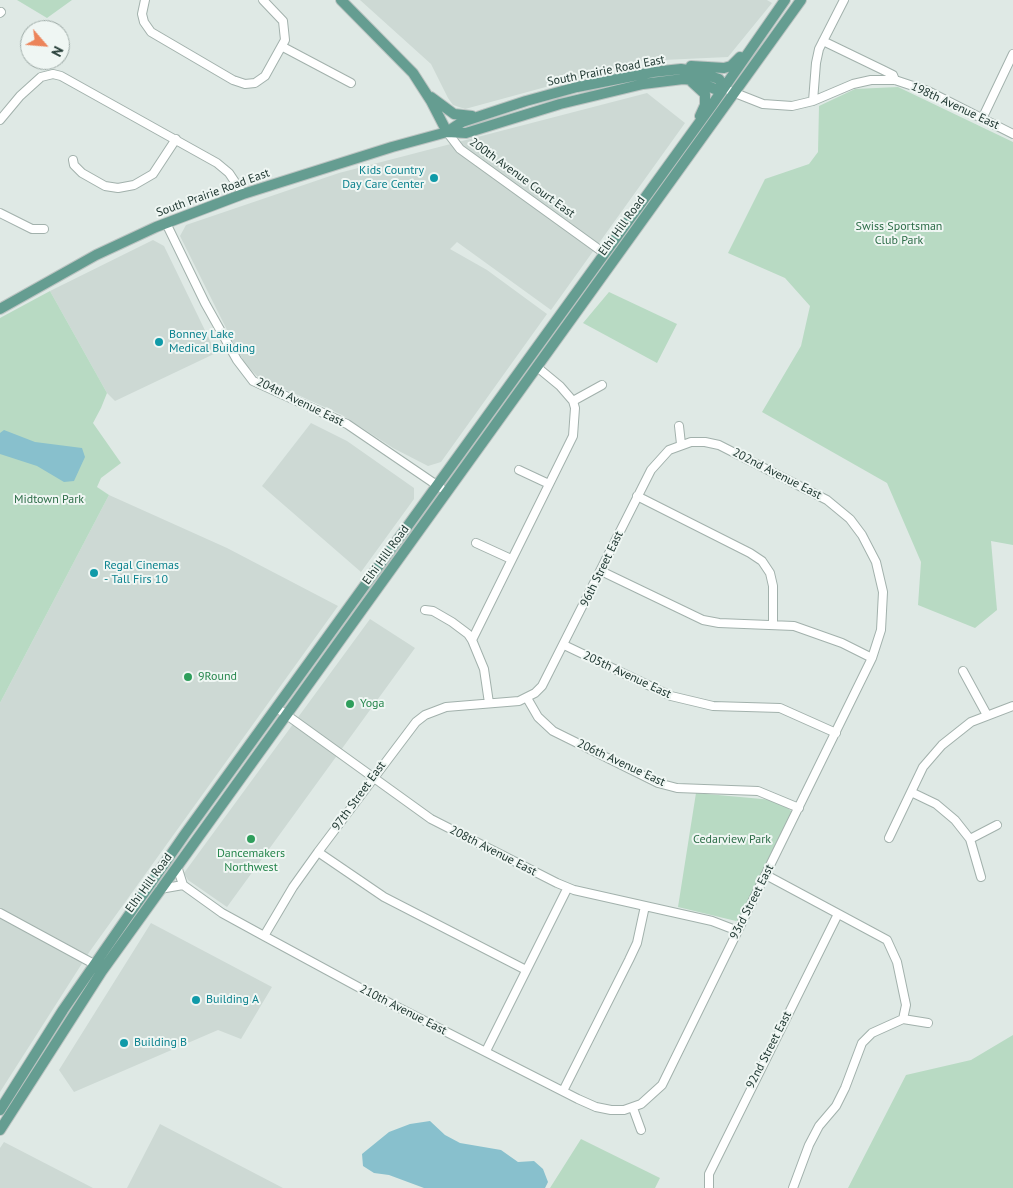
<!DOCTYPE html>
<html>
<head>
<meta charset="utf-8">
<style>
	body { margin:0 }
	#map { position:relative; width:1013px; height:1188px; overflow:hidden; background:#dfe9e5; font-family:"PT Sans",sans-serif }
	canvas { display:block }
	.north { position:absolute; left:20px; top:20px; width:50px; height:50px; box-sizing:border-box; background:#eff6f3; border:1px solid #9daaa6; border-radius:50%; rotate:117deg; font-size:14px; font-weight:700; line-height:20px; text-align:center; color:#213933 }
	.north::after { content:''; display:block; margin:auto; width:18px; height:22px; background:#ec845a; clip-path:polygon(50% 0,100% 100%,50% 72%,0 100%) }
</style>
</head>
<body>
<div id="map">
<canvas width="1013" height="1188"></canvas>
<div class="north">N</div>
</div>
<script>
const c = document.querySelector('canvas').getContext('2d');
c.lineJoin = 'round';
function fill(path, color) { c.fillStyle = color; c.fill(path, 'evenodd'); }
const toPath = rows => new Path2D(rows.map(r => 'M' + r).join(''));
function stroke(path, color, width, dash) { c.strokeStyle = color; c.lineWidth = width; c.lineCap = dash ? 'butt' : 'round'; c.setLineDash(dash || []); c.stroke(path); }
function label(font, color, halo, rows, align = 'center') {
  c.font = font + ' "PT Sans",sans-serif'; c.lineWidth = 4; c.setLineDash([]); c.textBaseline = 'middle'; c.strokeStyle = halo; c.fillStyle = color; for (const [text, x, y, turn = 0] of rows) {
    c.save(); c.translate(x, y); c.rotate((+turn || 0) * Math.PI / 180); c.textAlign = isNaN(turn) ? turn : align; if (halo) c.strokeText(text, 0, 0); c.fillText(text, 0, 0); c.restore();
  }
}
fill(toPath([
	[360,0,767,0,772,3,728,57,641,61,465,109,453,105,448,98,431,64],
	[647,93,685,123,551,310,457,242,450,249,487,270,547,314,441,462,428,466,393,448,342,415,258,377,246,365,234,344,180,236,186,225,339,173],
	[153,240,164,246,216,353,115,401,107,393,50,291],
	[311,423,347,441,414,488,414,499,361,572,262,486],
	[109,495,227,548,338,606,90,951,0,1092,0,703],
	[370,619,415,648,227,907,188,880,184,873],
	[151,923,272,987,241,1039,218,1030,74,1092,59,1070],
	[160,1124,283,1188,127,1188],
	[4,1142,93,1188,0,1188,0,1148]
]), '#cdd9d4');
fill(toPath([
	[17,0,72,0,47,18],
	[898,87,1013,142,1013,545,991,541,997,610,975,628,918,605,921,562,887,483,762,412,801,346,810,306,785,278,728,253,765,179,809,164,818,152,819,106,855,89],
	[50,291,107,393,101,408,93,423,121,463,101,478,97,487,109,495,0,703,0,318],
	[609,292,677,324,657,363,583,323],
	[696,793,773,800,787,807,792,812,740,919,736,921,678,907],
	[1013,1035,1013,1188,848,1188,906,1075,971,1060],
	[581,1139,660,1178,655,1188,550,1188]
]), '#b8dac3');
fill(toPath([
	[4,430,35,442,82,448,85,457,74,481,64,482,37,466,0,454,0,433],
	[430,1121,445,1135,460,1143,501,1150,518,1162,534,1161,543,1169,548,1182,545,1188,424,1188,389,1175,374,1173,363,1166,362,1154,389,1132,410,1124]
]), '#88c0cd');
const minor = toPath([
	[145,0,142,14,144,22,151,32,233,80,245,84,255,83,265,76,285,40,283,21,263,0],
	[0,13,1,12],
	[823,41,883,70,893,75,895,80],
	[283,47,351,83],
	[730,91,763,104,792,106,813,101,853,84,871,80,895,80,928,91,1013,134],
	[813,101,816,63,819,49,844,0],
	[982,119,1013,54],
	[0,120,20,96,41,77,53,74,61,76,217,163,229,173,243,194],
	[447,132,460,149,604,253],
	[73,160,74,165,82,173,105,186,118,188,134,185,153,174,176,139],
	[0,213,32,229,44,229],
	[166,223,205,303,237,360,253,381,347,424,441,488],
	[573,401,602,385],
	[679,426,681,444],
	[519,470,549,484],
	[637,496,750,553,762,561,770,573,773,586,773,625],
	[476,543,511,559],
	[601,571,703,620,719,623,794,626,842,643,872,658],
	[425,610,433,611,452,622,468,634,472,640,484,669,489,703],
	[472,640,573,436,575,408,573,401,560,386,537,367],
	[564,645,671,696,713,706,780,708,836,733],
	[963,671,987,715],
	[527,698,538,717,553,731,658,783,677,788,758,791,799,808],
	[277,708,431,819,557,883,574,890,712,921,738,931],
	[911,792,936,804,955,820,970,839,981,877],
	[889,838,923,767,942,745,971,722,1013,706],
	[970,839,997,825],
	[318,852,384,897,526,970],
	[766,875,887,940,897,962,906,1005,903,1019],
	[183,885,222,913,264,936,360,988,578,1099,596,1107,611,1110,624,1110,641,1104,662,1085,872,658,881,630,883,592,876,562,862,535,850,519,827,500,719,445,705,442,691,442,669,450,651,470,542,686,535,693,519,701,446,707,425,715,416,722,318,852,293,887,264,936],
	[160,889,183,885,177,866],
	[0,913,94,964],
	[486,1051,567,889],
	[563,1091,629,960,637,943,645,906],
	[633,1108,641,1130],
	[709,1188,709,1174,838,914],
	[793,1188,809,1145,819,1126,836,1106,845,1088,862,1043,872,1033,903,1019,928,1023]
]);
const major = toPath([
	[341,0,413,73,431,101,447,132],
	[691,66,724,68,731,66,740,57],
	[692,82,705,94,705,105,700,116],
	[431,97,454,114,472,116],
	[447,132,462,122,526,101,577,87,653,72,681,69,694,71,719,79,724,88],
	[0,309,96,255,156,227,243,194,392,147,447,132,466,133,560,104,643,84,683,79,693,80,715,89,724,88],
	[0,1110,63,1010,185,834,712,105,785,0],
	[0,1130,102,971,801,0]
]);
stroke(minor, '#a2b1ac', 10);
stroke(major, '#bcc4c2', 12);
stroke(minor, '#fff', 8);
stroke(major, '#659d91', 10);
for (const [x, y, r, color] of [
	[434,178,5,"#0f9aa8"],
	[159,342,5,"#0f9aa8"],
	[94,573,5,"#0f9aa8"],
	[188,677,5,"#2e9e5b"],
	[350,704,5,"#2e9e5b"],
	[251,839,5,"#2e9e5b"],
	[196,1000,5,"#0f9aa8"],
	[124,1043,5,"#0f9aa8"]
]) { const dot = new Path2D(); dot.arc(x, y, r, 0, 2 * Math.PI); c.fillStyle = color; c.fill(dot); stroke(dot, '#eff6f3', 2); }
label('12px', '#213933', '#eff6f3', [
	["South Prairie Road East",606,71,-11],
	["198th Avenue East",955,106,25],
	["200th Avenue Court East",522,178,36],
	["South Prairie Road East",213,193,-20],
	["Elhi Hill Road",622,226,-54],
	["204th Avenue East",300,402,26],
	["202nd Avenue East",777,474,27],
	["Elhi Hill Road",386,555,-54],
	["96th Street East",602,569,-64],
	["205th Avenue East",627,675,25],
	["206th Avenue East",621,763,25],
	["97th Street East",359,796,-54],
	["208th Avenue East",493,851,27],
	["Elhi Hill Road",149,883,-54],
	["93rd Street East",752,902,-63],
	["210th Avenue East",403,1010,27],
	["92nd Street East",769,1050,-63]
]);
label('12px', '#0d838f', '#eff6f3', [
	["Kids Country",424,171,"right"],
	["Day Care Center",424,185,"right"],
	["Bonney Lake",169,335],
	["Medical Building",169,349],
	["Regal Cinemas",104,566],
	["- Tall Firs 10",104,580],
	["Building A",206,1000],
	["Building B",134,1043]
], 'left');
label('12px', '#2d6d48', '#eff6f3', [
	["Swiss Sportsman",899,227],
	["Club Park",899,241],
	["Midtown Park",49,500],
	["Cedarview Park",732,840]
]);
label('12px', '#27864d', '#eff6f3', [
	["9Round",198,677],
	["Yoga",360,704],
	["Dancemakers",251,854,"center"],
	["Northwest",251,868,"center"]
], 'left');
</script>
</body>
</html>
